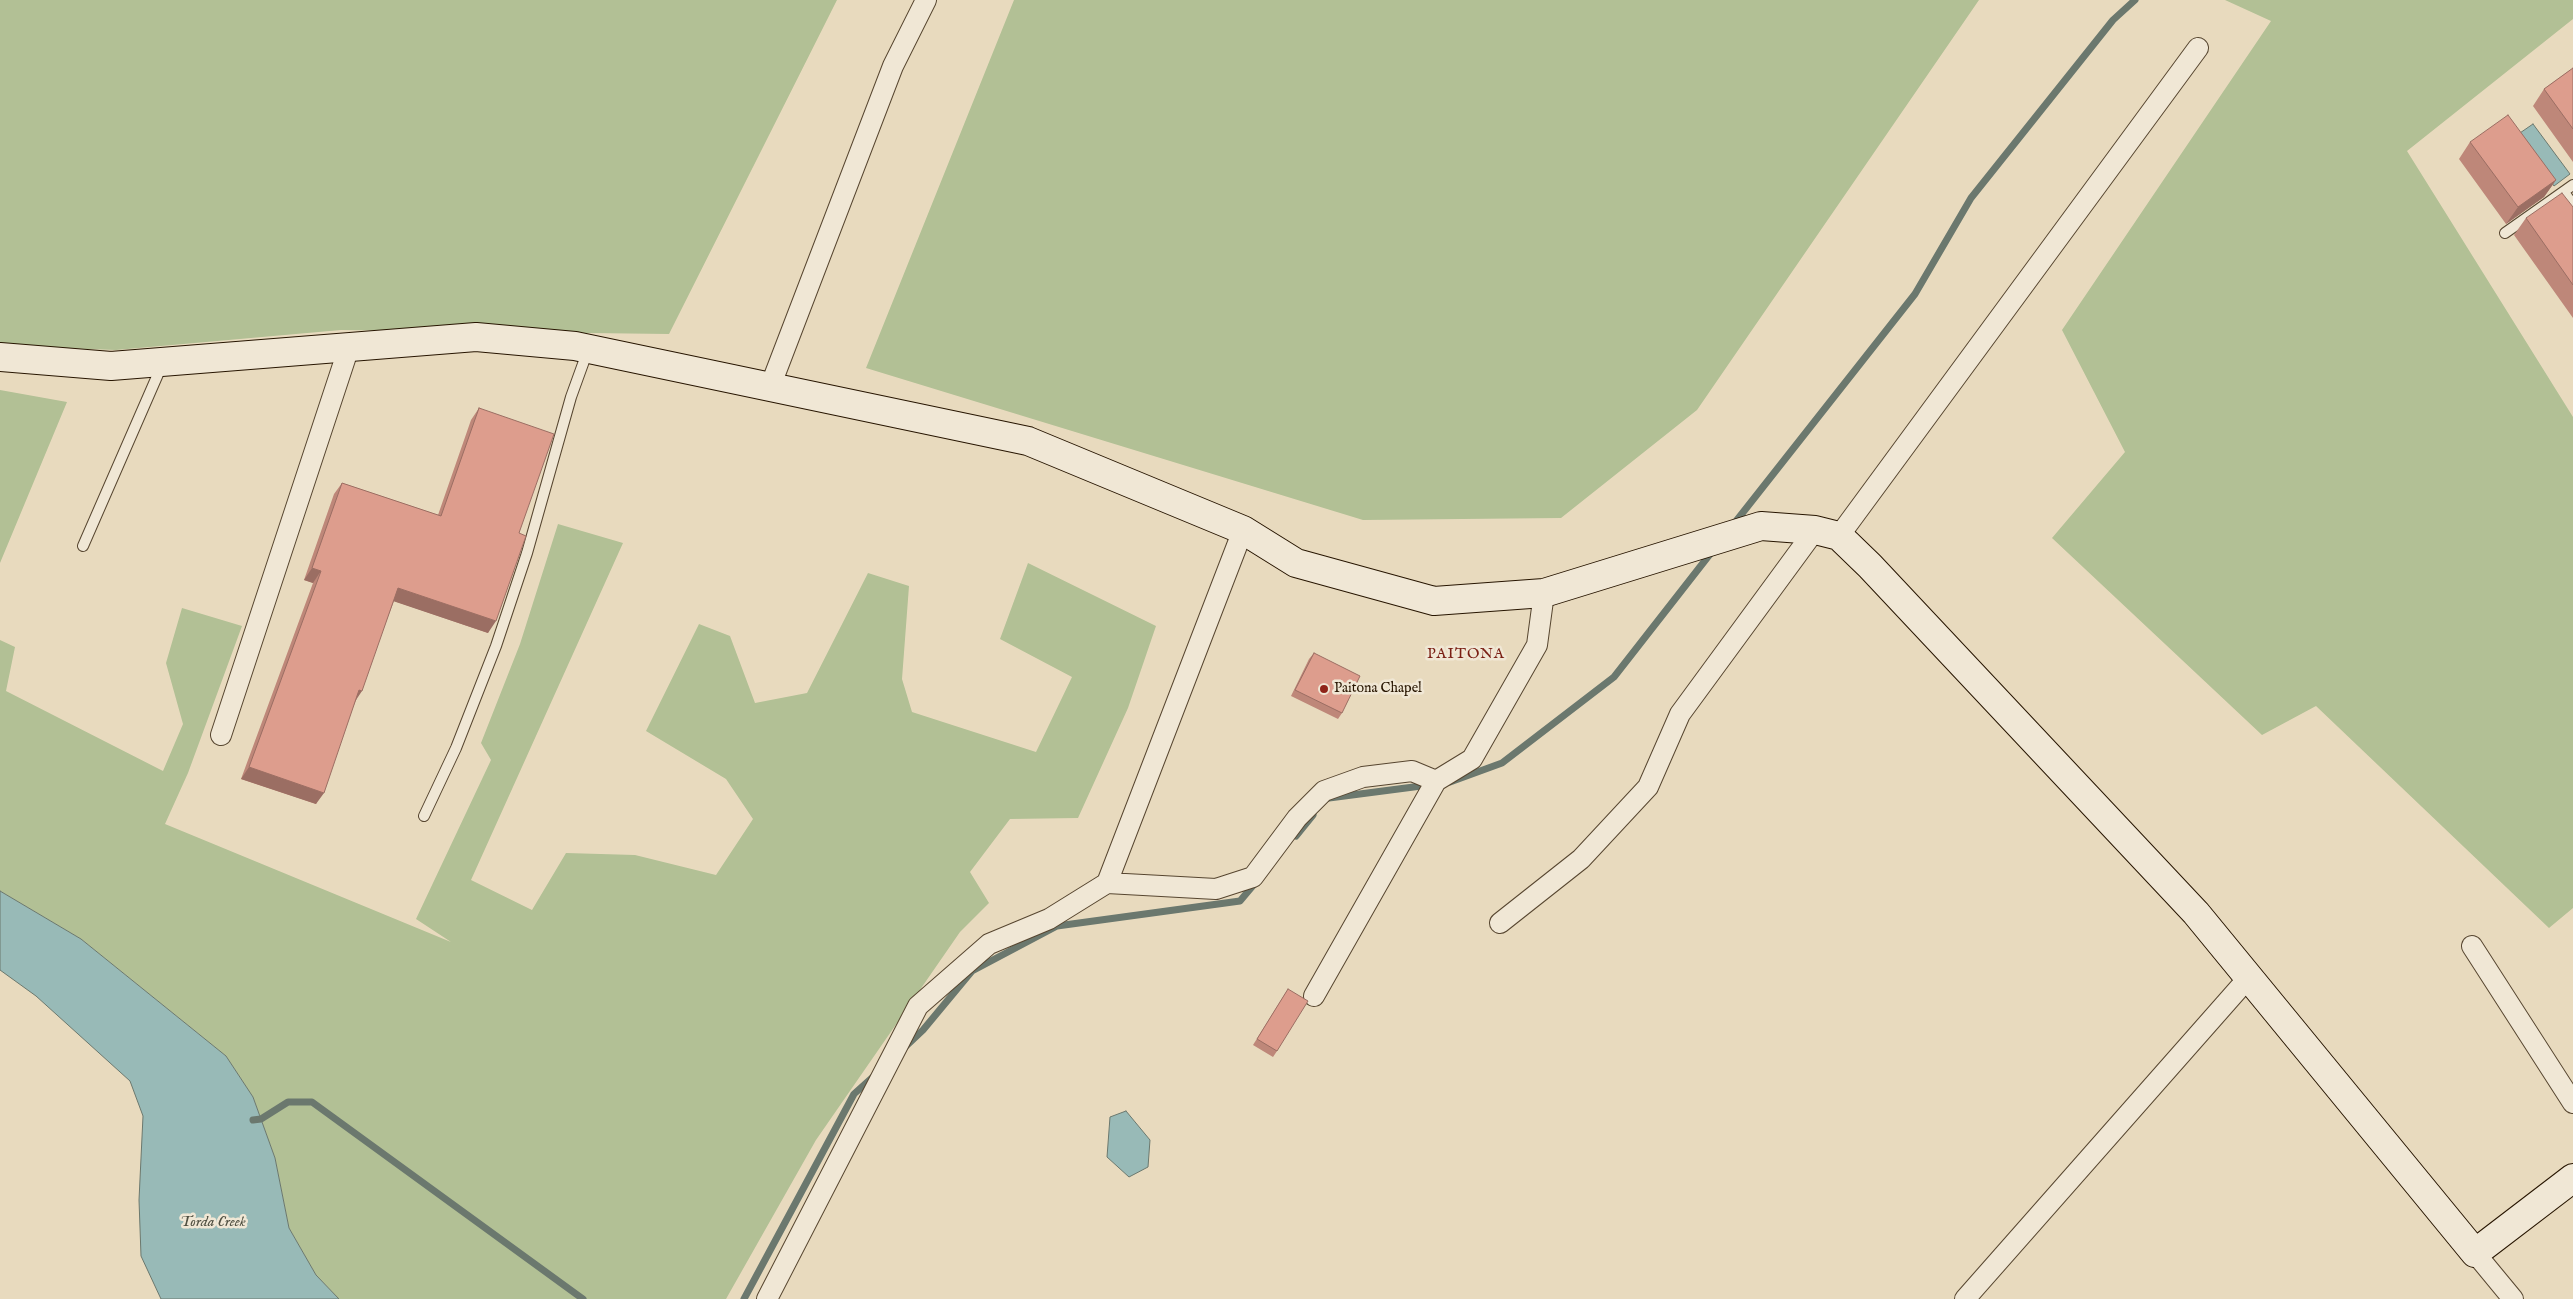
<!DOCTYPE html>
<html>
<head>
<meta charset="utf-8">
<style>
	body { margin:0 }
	canvas { display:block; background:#e8dabe }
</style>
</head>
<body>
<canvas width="2573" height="1299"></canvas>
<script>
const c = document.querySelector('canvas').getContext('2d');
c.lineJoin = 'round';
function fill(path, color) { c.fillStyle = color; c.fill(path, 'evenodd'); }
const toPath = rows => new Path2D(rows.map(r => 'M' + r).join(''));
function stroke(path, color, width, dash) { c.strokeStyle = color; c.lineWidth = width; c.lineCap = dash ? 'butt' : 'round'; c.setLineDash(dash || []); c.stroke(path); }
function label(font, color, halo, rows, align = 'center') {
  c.font = font + ' "IM FELL English",serif'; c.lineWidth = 5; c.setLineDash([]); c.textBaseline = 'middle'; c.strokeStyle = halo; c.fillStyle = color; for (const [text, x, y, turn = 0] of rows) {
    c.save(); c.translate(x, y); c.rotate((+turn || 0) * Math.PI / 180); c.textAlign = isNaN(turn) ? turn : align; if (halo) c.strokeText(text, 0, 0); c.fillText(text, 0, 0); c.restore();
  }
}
fill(toPath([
	[0,0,837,0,669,334,341,330,116,350,0,346],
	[1014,0,1979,0,1697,410,1561,518,1363,520,866,368],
	[2225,0,2573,0,2573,19,2407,151,2573,417,2573,908,2549,928,2316,706,2262,735,2052,538,2125,452,2062,330,2271,21],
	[0,390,67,402,0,563],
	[558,524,623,543,471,880,532,910,566,853,635,855,716,875,753,819,726,779,646,731,699,624,730,636,755,703,807,693,868,573,909,586,902,679,912,712,1036,752,1072,677,1000,639,1028,563,1156,626,1128,708,1078,818,1010,819,970,872,989,903,960,932,816,1140,726,1299,339,1299,316,1275,289,1228,275,1158,253,1097,226,1056,81,939,0,891,0,640,15,647,6,691,163,771,183,724,166,663,182,608,242,626,188,773,165,824,451,942,416,919,491,760,481,743,520,644]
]), '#b2c095');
const water = toPath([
	[2533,124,2570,174,2554,186,2517,135,2533,124],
	[0,891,81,939,226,1056,253,1097,275,1158,289,1228,316,1275,339,1299,161,1299,141,1256,139,1200,143,1116,130,1081,36,996,0,970,0,891],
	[1126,1111,1150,1140,1148,1167,1129,1177,1107,1157,1110,1117,1126,1111]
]);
fill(water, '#98bab7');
stroke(water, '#6b786e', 1);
stroke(toPath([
	[1733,525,1915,294,1971,198,2113,20,2135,0],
	[1450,782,1502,763,1614,677,1714,549],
	[1329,798,1429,785],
	[1296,836,1313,815],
	[904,1048,923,1030,972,971,1057,926,1240,901,1256,882],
	[253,1120,261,1119,288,1102,312,1102,583,1299],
	[744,1299,854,1094,874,1076]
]), '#6b786e', 7);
const lane = toPath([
	[2564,192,2573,205],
	[2505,233,2573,185],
	[83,546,162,365],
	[424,816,456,748,496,646,527,553,571,397,588,350]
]);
const street = toPath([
	[770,387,893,66,926,0],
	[1839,536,2198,48],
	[221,735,349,347],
	[1107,883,1216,889,1253,877,1297,818,1324,791,1363,777,1412,771,1436,781,1472,759,1537,645,1544,593],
	[1500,923,1581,859,1648,787,1680,714,1815,530],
	[2472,946,2573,1103],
	[1314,996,1436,781],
	[2475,1253,2513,1299],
	[767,1299,918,1006,989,944,1049,919,1107,883,1243,530],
	[1965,1299,2249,977]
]);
const secondary = toPath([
	[0,357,111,366,476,337,575,346,1028,441,1243,530,1296,563,1434,601,1544,593,1761,526,1815,530,1839,536,1870,566,2196,913,2475,1253,2573,1178]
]);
stroke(lane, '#574630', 12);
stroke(street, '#574630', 22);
stroke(secondary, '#271501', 30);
stroke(lane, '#f0e7d5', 10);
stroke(street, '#f0e7d5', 20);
stroke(secondary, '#f0e7d5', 28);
fill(toPath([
	[2573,68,2573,162,2533,106,2544,89],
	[2470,142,2556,180,2544,197,2506,224,2459,159],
	[2573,207,2573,318,2514,235,2526,218],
	[479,408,519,533,488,633,394,601,316,804,241,779,313,583,304,580,334,494,342,483,438,515,471,420],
	[1314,653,1342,713,1338,719,1291,696,1309,659],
	[1288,989,1277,1051,1273,1057,1253,1045]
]), '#be8779');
fill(toPath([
	[2556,180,2544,197,2506,224,2518,207],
	[312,568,321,571,313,583,304,580],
	[398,588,496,621,488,633,390,600],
	[359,690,362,691,354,703],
	[249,767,324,793,316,804,241,779]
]), '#9b6e63');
const building = toPath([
	[2573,68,2573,129,2544,89,2573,68],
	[2508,115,2556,180,2518,207,2470,142,2508,115],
	[2562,193,2573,207,2573,285,2526,218,2562,193],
	[479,408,554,434,519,533,526,536,496,621,398,588,362,691,359,690,324,793,249,767,321,571,312,568,342,483,441,516,479,408],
	[1314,653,1360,676,1342,713,1295,690,1314,653],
	[1288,989,1308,1001,1277,1051,1257,1039,1288,989]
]);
fill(building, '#dd9d8d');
stroke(building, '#9b6e63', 1);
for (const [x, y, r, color] of [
	[1324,689,5,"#8f2418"]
]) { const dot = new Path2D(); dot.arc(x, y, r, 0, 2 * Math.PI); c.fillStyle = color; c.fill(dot); stroke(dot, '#f0e7d5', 2); }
label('14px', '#271501', '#f0e7d5', [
	["Paitona Chapel",1334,689]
], 'left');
c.letterSpacing = '1px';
label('15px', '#7a1f14', '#f0e7d5', [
	["PAITONA",1466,655]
]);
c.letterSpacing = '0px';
label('italic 15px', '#4f4f41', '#f0e7d5', [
	["Torda Creek",213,1223]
]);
</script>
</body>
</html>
